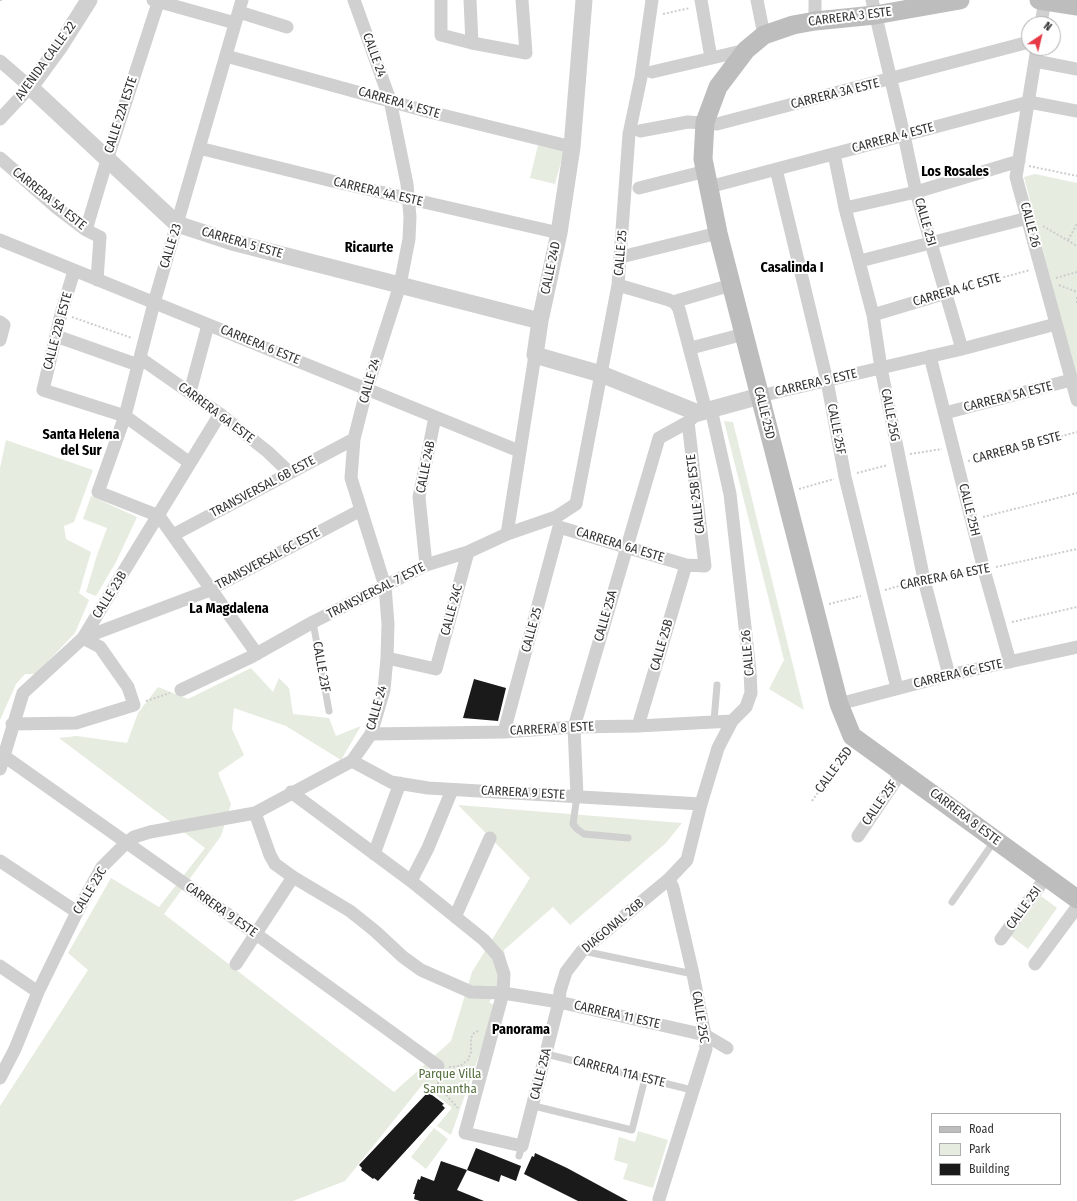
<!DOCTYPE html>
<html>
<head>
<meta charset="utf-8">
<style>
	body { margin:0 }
	#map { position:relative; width:1077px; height:1201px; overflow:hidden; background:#fff; font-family:"Fira Sans Condensed",sans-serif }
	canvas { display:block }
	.legend { position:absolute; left:931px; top:1113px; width:130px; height:72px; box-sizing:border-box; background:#fff; border:1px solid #adadad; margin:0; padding:5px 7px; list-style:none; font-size:12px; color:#333 }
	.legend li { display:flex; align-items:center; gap:8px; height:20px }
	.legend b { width:20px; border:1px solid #adadad }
	.north { position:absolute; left:1021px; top:16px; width:40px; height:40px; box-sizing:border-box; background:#fff; border:1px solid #adadad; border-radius:50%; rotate:35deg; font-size:11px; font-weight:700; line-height:16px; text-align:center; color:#333 }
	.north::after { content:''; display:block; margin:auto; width:14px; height:18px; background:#e63946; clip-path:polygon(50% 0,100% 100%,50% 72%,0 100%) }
</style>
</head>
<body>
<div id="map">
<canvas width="1077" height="1201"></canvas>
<ul class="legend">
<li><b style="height:5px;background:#bdbdbd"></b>Road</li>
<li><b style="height:11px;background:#e6ecdf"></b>Park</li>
<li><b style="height:11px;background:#1a1a1a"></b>Building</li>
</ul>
<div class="north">N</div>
</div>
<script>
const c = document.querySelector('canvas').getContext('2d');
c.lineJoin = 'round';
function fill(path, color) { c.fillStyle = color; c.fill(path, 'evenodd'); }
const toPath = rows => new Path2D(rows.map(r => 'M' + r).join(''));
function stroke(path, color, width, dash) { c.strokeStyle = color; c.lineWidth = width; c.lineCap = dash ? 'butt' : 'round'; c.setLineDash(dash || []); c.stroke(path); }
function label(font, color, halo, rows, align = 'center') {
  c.font = font + ' "Fira Sans Condensed",sans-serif'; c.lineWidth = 4; c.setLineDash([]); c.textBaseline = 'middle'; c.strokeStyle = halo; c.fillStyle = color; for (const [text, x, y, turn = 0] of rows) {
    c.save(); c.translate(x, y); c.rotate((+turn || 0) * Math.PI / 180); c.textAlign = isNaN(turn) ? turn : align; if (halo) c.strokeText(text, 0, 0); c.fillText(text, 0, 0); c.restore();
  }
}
fill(toPath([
	[538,145,564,151,555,184,530,178],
	[1035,174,1077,183,1077,381,1024,177],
	[724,421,733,422,804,710,769,689,784,660],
	[6,440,93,470,74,522,64,526,66,539,91,552,79,593,89,600,75,633,36,674,25,674,16,684,0,720,0,468],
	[91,496,137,517,116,562,96,596,86,592,97,555,107,528,83,519],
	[251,668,273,692,279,678,289,688,293,714,329,718,336,736,361,726,341,760,286,726,234,708,232,729,244,755,218,773,231,804,221,836,164,914,394,1092,451,1041,472,972,530,878,458,805,682,823,666,843,570,925,553,907,504,950,509,978,489,1002,496,1007,451,1135,437,1126,452,1108,423,1084,345,1181,293,1201,0,1201,0,1106,88,970,68,953,111,878,159,907,205,848,59,738,77,736,127,743,138,713,158,687,188,699],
	[1041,896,1057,908,1028,949,1011,936],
	[434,1128,448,1139,426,1169,411,1157],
	[638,1131,668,1140,653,1188,623,1179,628,1164,614,1160,619,1137,635,1142]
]), '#e6ecdf');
fill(toPath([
	[474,679,506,688,498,721,463,718],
	[428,1092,444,1104,442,1105,445,1108,378,1181,374,1178,373,1179,361,1170,362,1168,359,1165],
	[476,1148,521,1166,516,1181,501,1175,499,1182,467,1170],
	[535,1153,567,1168,628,1201,578,1201,524,1174,532,1156,534,1157],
	[441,1161,467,1170,457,1190,484,1201,420,1201,414,1199,415,1194,413,1194,418,1179,420,1180,421,1176,434,1181]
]), '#1a1a1a');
stroke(toPath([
	[0,0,2,0],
	[663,14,690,8],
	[1029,166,1077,176],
	[1043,226,1077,246],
	[1068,240,1077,224],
	[1056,278,1077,272],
	[1059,285,1077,292],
	[957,290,1030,270],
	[1077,297,1077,303],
	[72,317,132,338],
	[910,454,942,449],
	[968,461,1077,432],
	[857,473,888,465],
	[799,489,834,479],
	[983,517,1077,493],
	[996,567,1077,549],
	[935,578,972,572],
	[885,590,913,582],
	[829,604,861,596],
	[1012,622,1077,607],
	[146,701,170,693],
	[812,801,847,752],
	[449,1067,460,1066,468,1060,471,1052,471,1038,474,1033,480,1030],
	[438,1078,438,1086,458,1108]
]), '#cdcdcd', 2, [2, 2]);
stroke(toPath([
	[313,622,329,711],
	[714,721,717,685],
	[577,796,573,824,577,829,584,834,628,838],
	[952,902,995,840],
	[583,951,693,974],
	[546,1054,692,1090],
	[534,1106,632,1130,645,1078],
	[519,1156,522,1146]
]), '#d0d0d0', 7);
stroke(toPath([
	[153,0,235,23],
	[242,0,154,303,125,416,98,492,159,516,257,654],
	[441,0,441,35,472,43,526,53,522,0],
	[470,0,472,43],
	[701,0,711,58],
	[757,0,764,35],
	[815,0,815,21],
	[872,0,904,135,916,192,962,349],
	[239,12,287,27],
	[1041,24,1045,0],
	[1037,48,1016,177,1077,400],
	[226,56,426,111,572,147],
	[0,61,30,87,0,119],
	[1035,61,1077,69],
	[652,72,746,50],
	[640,131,688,122,717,124,1029,42],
	[199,148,332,181,559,233],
	[834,154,845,208,873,315,881,368,924,580,949,675],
	[0,158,57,208,86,230,100,237,97,280],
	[776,169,827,381,845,477,897,688],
	[709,187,1029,102,1077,111],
	[639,188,706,171],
	[845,208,916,192,1019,161],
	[86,230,107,160,159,0],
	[0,240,519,451],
	[621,257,718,233],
	[860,261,1028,218],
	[74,271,61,314,43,390,125,416,190,463],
	[618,285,669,300,675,303,679,309,706,411],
	[673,302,731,285],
	[873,315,946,293],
	[0,322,4,325,0,340],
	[56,336,138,365],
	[691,348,744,334],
	[930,356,984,570,1010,662],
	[140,358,220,414,268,452,289,472],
	[190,392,208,325],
	[760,396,962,349,1056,324],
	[945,413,1071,380],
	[559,527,686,565,705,566,688,422],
	[507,534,535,355],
	[173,535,354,439],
	[426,565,419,497,435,417],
	[83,638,205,592,361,510],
	[387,658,436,669,468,552],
	[181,690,251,657,313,622,426,565,468,552,507,534,556,517,576,504,618,285,629,134,641,77,652,0],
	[839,704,949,675,1077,647],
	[12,724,76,723,134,705,128,687,100,647,83,638],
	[638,726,686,565],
	[504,732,559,527],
	[371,734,504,732,574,727,638,726,732,721],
	[4,756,256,934,438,1066],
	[352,761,391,782,428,788,701,804],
	[0,769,23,693,83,638,220,414],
	[291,792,411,881,484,940,498,956,504,974,503,993,465,1133,522,1146,559,1002,560,991,566,972,582,951,669,879,687,860,701,804,718,748,732,721,746,707,751,693,750,671,730,494,711,409],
	[577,796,574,727,659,438,688,422,698,413],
	[255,813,270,855,275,864,293,877,350,911,375,931,403,957,421,970,471,992,503,993,559,1002,705,1035,727,1048],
	[858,836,902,771],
	[374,854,400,783],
	[0,861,77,912],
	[411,881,428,848,452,790],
	[455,917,490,838],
	[1001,939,1046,877],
	[236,964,293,877],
	[1035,964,1077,907],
	[0,966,38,992],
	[0,1078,15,1049,38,992,77,912,102,867,125,844,134,837,150,832,255,813,352,761,371,734,384,690,387,658,388,624,385,586,351,478,354,439,367,388,400,285,409,239,410,217,407,184,390,100,354,0],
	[659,1199,706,1049,705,1035,693,974,673,888,669,879]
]), '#d0d0d0', 13);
stroke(toPath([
	[89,0,60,46,30,87,177,224,232,242,540,321],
	[584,0,572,147,559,233,540,321,535,355,601,374,698,413,760,396]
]), '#d0d0d0', 17);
stroke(toPath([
	[960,0,875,15,815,21,793,25,764,35,746,50,718,87,705,122,703,159,718,233,839,704,852,736,1077,899],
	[1039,0,1077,6]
]), '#bdbdbd', 19);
label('13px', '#333', '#fff', [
	["CARRERA 3 ESTE",850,17,-7],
	["CALLE 24",374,55,70],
	["AVENIDA CALLE 22",46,61,-54],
	["CARRERA 3A ESTE",835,94,-14],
	["CARRERA 4 ESTE",399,103,16],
	["CALLE 22A ESTE",121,115,-72],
	["CARRERA 4 ESTE",893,138,-15],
	["CARRERA 4A ESTE",378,192,13],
	["CARRERA 5A ESTE",49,199,39],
	["CALLE 25I",925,222,74],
	["CALLE 26",1030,225,75],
	["CARRERA 5 ESTE",242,243,16],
	["CALLE 23",171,246,-73],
	["CALLE 25",621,253,-85],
	["CALLE 24D",551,268,-78],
	["CARRERA 4C ESTE",957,290,-16],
	["CALLE 22B ESTE",58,331,-75],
	["CARRERA 6 ESTE",260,345,22],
	["CALLE 24",370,381,-74],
	["CARRERA 5 ESTE",816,383,-13],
	["CARRERA 5A ESTE",1008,397,-14],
	["CARRERA 6A ESTE",216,413,37],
	["CALLE 25D",764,413,76],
	["CALLE 25G",890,415,79],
	["CALLE 25F",836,429,79],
	["CARRERA 5B ESTE",1017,448,-15],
	["CALLE 24B",426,467,-79],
	["TRANSVERSAL 6B ESTE",263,487,-28],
	["CALLE 25B ESTE",696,494,-97],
	["CALLE 25H",969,510,76],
	["CARRERA 6A ESTE",620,545,17],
	["TRANSVERSAL 6C ESTE",268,559,-28],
	["CARRERA 6A ESTE",945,577,-11],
	["TRANSVERSAL 7 ESTE",376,591,-27],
	["CALLE 23B",110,595,-58],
	["CALLE 24C",452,610,-75],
	["CALLE 25A",606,616,-74],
	["CALLE 25",532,630,-75],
	["CALLE 25B",662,645,-74],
	["CALLE 26",748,653,-95],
	["CALLE 23F",321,667,80],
	["CARRERA 6C ESTE",958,674,-13],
	["CALLE 24",377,708,-74],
	["CARRERA 8 ESTE",552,729,-3],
	["CALLE 25D",834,770,-54],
	["CARRERA 9 ESTE",523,793,3],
	["CALLE 25F",880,803,-55],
	["CARRERA 8 ESTE",965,817,37],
	["CALLE 23C",90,891,-59],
	["CALLE 25I",1024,908,-54],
	["CARRERA 9 ESTE",221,910,35],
	["DIAGONAL 26B",613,926,-40],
	["CARRERA 11 ESTE",617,1015,13],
	["CALLE 25C",700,1017,81],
	["CARRERA 11A ESTE",619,1072,14],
	["CALLE 25A",541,1074,-76]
]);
label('13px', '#56703f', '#fff', [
	["Parque Villa",450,1074],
	["Samantha",450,1089]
]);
label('bold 14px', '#000', '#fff', [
	["Los Rosales",955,172],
	["Ricaurte",369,248],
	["Casalinda I",792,268],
	["Santa Helena",81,435],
	["del Sur",81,451],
	["La Magdalena",229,609],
	["Panorama",521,1030]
]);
</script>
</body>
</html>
